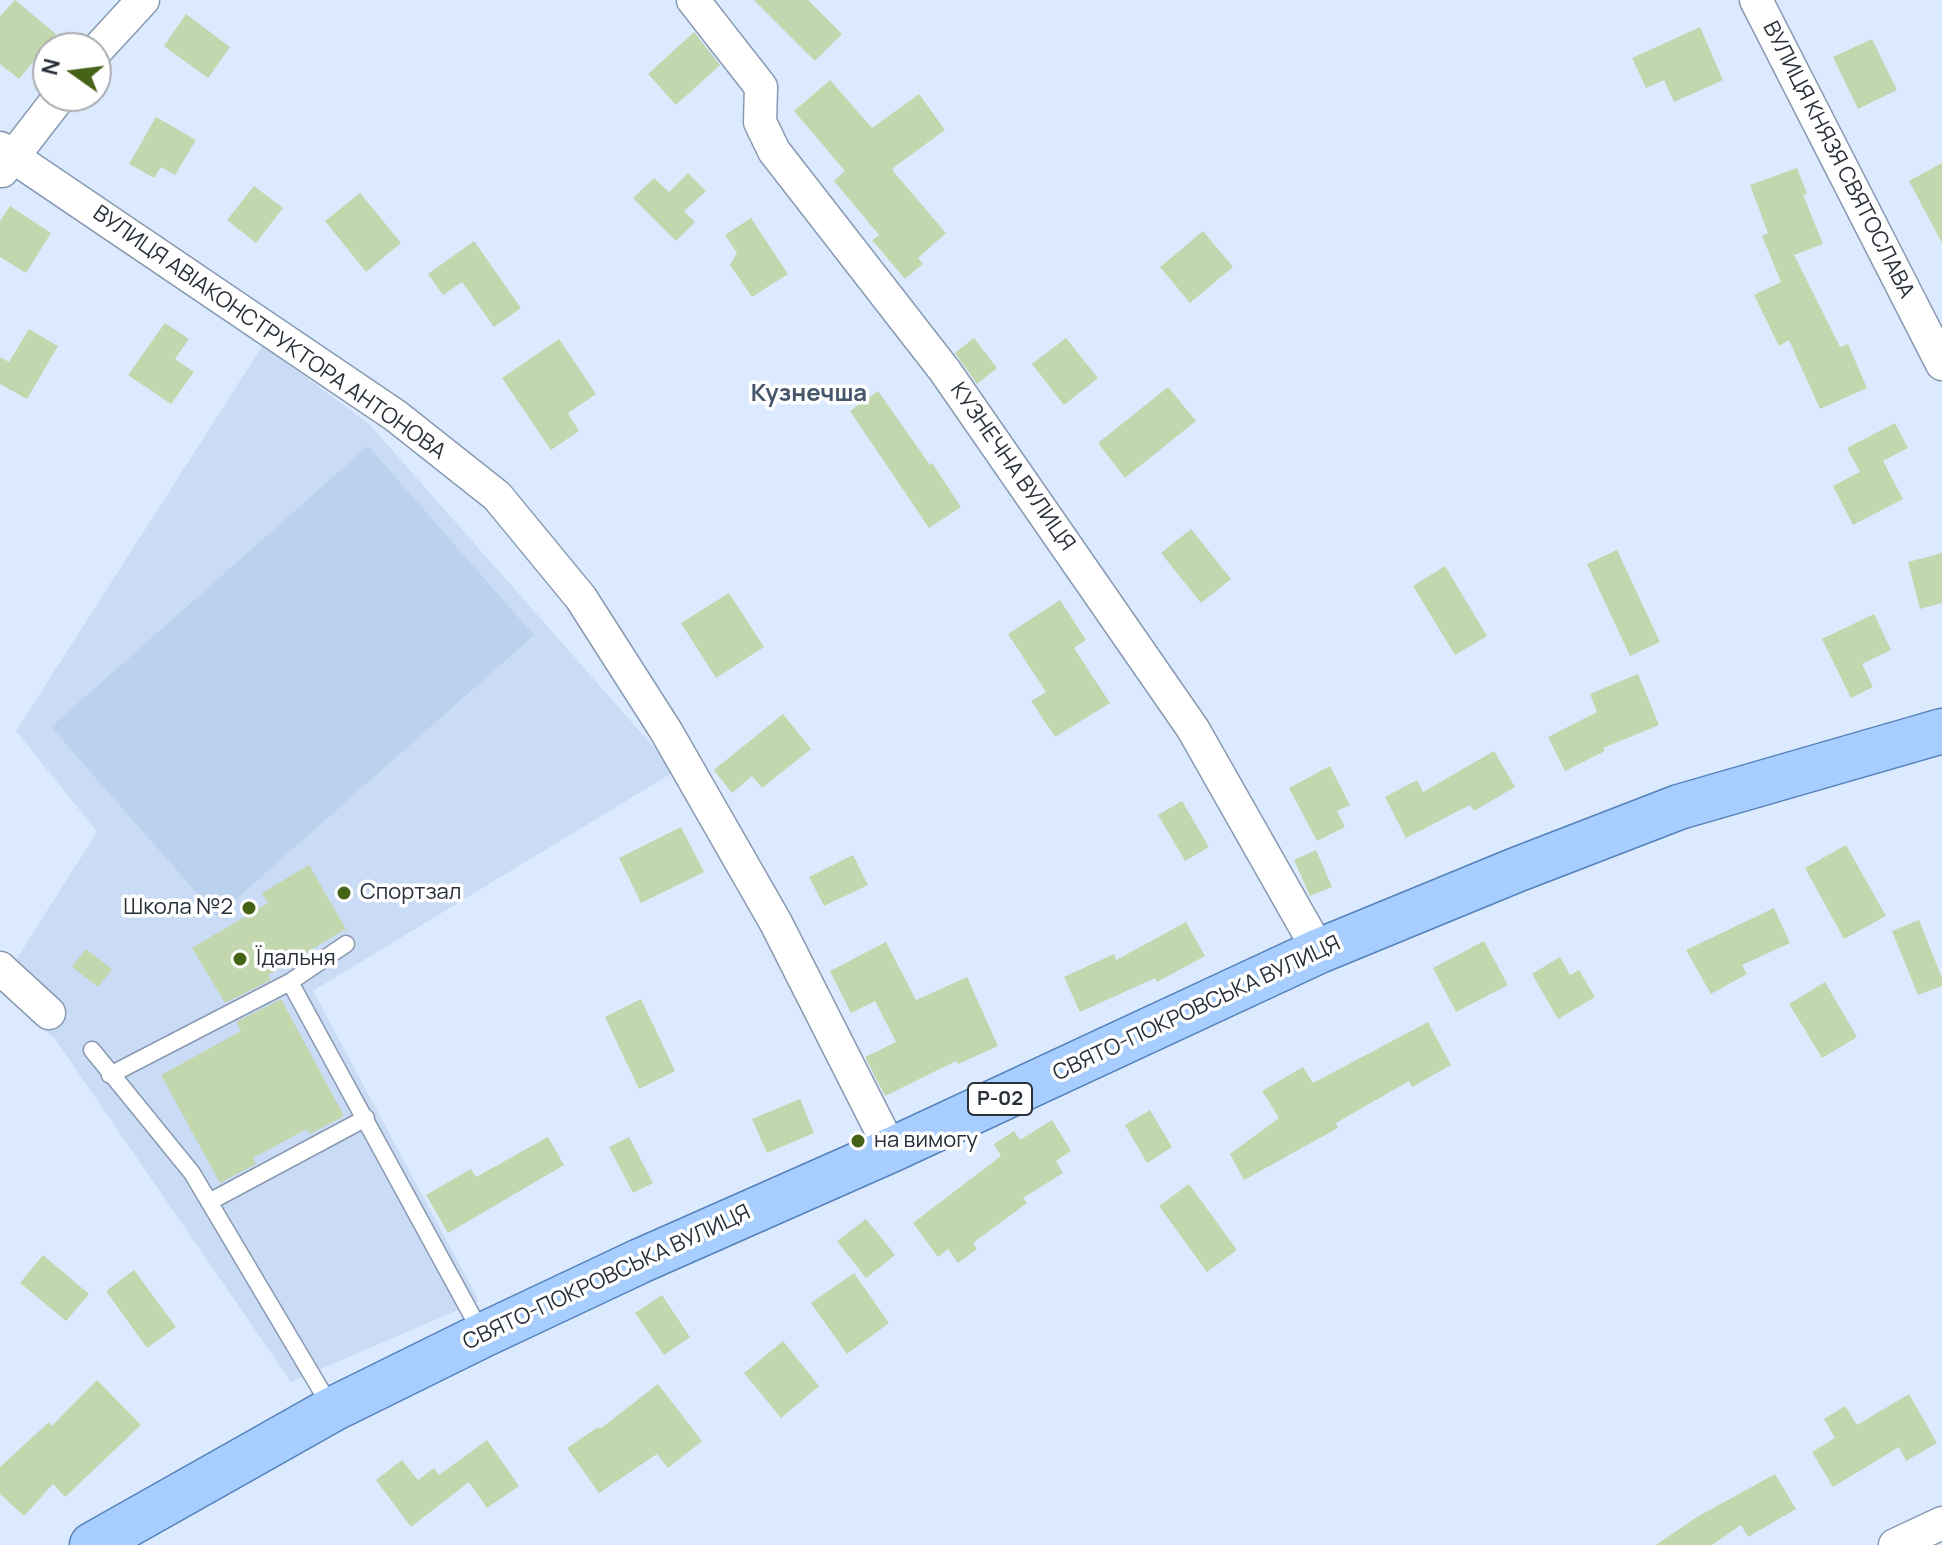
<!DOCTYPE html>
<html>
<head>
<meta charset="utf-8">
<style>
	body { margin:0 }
	#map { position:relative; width:1942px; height:1545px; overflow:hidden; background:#dbeafe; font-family:Manrope,sans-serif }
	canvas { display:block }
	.north { position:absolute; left:32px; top:32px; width:80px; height:80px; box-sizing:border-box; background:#fff; border:2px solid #a9acb0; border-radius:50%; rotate:284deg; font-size:22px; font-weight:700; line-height:32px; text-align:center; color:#293039 }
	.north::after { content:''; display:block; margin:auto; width:28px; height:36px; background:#456316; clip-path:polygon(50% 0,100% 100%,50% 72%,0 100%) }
</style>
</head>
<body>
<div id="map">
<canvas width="1942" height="1545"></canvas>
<div class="north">N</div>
</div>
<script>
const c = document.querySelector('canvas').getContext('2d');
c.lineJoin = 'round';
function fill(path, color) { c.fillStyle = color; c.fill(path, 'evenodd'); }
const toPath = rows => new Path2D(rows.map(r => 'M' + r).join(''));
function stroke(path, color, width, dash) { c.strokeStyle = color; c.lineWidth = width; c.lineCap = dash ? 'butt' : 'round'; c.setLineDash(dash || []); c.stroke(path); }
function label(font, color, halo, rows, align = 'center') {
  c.font = font + ' Manrope,sans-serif'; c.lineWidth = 7; c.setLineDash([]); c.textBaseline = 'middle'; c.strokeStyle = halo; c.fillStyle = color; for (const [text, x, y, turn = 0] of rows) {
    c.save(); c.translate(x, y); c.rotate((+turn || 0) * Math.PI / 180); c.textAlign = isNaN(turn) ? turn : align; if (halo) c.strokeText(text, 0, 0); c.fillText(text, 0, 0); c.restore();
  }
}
fill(toPath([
	[263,345,370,425,667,762,672,773,313,991,479,1301,291,1382,55,1039,0,993,0,985,97,832,16,731]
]), '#cadcf5');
fill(toPath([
	[368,446,534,635,217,916,51,727]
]), '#bbd2ee');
fill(toPath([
	[15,0,56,34,19,79,0,64,0,16],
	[754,0,808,0,842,34,815,61],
	[186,14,230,47,208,78,164,46],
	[1700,27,1723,80,1674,102,1664,80,1646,88,1632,58],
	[694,32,720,65,676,105,648,74],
	[1872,39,1897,90,1858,109,1833,57],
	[830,80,872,128,919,94,945,130,893,168,893,171,946,233,918,258,923,264,905,279,872,240,879,235,834,181,845,171,794,111],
	[156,117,196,140,175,175,161,167,154,178,129,164],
	[1942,163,1942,243,1909,181],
	[1797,168,1807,194,1803,195,1823,244,1794,255,1840,347,1848,344,1867,388,1820,409,1789,340,1779,346,1754,295,1781,282,1762,236,1768,233,1750,185],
	[688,173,706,191,684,211,695,222,676,241,633,198,654,178,669,192],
	[254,186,283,208,256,243,227,220],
	[360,193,401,243,366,272,325,221],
	[10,206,51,233,26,273,0,257,0,221],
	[751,218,788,274,752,297,730,265,737,253,725,235],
	[1203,231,1233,267,1190,303,1160,267],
	[474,241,521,308,494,327,462,282,443,295,428,274],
	[165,323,189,339,175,359,194,372,171,404,128,375],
	[29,329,58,346,27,399,0,384,0,357,9,362],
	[974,338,997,368,977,384,955,353],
	[1066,338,1098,378,1064,405,1032,364],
	[559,339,596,394,568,413,579,431,551,450,502,378],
	[1168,387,1196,421,1125,478,1098,443],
	[878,391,930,465,932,463,961,507,929,528,850,411],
	[1895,423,1908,448,1883,461,1903,499,1853,525,1833,486,1860,472,1847,448],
	[1191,529,1231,579,1201,603,1161,553],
	[1617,550,1660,642,1630,656,1587,564],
	[1942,553,1942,603,1920,609,1908,562],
	[1445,566,1487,636,1455,655,1413,586],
	[729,593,764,647,716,678,681,623],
	[1060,600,1086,640,1074,648,1110,703,1055,737,1031,701,1046,692,1008,634],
	[1874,614,1891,650,1862,664,1873,687,1851,698,1822,639],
	[1638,674,1659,725,1603,748,1605,751,1565,771,1548,737,1597,712,1590,694],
	[783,714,811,749,762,788,752,776,732,793,714,770],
	[1494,751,1515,787,1474,811,1470,805,1406,838,1385,797,1417,780,1423,792],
	[1330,766,1350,805,1337,811,1345,827,1317,841,1289,788],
	[1182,801,1209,847,1185,861,1158,815],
	[681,827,704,872,641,903,619,858],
	[1846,845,1886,916,1844,939,1805,868],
	[1316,850,1332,887,1310,896,1294,860],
	[853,855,868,885,824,906,809,877],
	[309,865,346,929,268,975,271,980,225,1003,192,948,268,903,262,893],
	[1774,908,1790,943,1742,965,1747,974,1711,994,1686,950],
	[1919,920,1942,978,1942,986,1918,995,1892,931],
	[1186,922,1205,956,1157,982,1155,978,1080,1012,1064,977,1114,954,1116,960],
	[1484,941,1508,985,1456,1012,1433,968],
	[886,942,916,1000,967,977,998,1046,958,1064,956,1061,885,1096,865,1057,896,1042,875,1001,851,1013,830,971],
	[86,949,112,969,98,987,72,967],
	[1560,957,1570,975,1579,970,1595,997,1558,1019,1532,974],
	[1825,982,1857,1037,1822,1058,1789,1004],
	[281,999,344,1116,310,1134,307,1129,253,1158,256,1164,220,1183,161,1075,241,1031,236,1022],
	[641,999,675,1071,639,1089,605,1017],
	[1428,1022,1451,1065,1412,1087,1409,1081,1336,1123,1338,1128,1244,1180,1230,1154,1279,1118,1262,1091,1303,1067,1313,1083],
	[800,1099,814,1133,767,1153,752,1119],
	[1150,1110,1172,1147,1147,1163,1125,1125],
	[1052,1120,1071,1151,1056,1161,1063,1173,1023,1198,1027,1203,973,1243,977,1249,958,1263,948,1249,938,1257,913,1223,1001,1156,994,1144,1014,1131,1020,1140],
	[548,1137,564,1165,448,1233,426,1195,471,1169,476,1177],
	[629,1137,653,1183,633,1193,609,1147],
	[1189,1184,1237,1250,1207,1272,1159,1206],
	[866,1219,895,1255,866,1278,837,1241],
	[43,1255,89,1294,66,1321,20,1283],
	[134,1270,176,1327,147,1348,106,1291],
	[854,1273,889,1323,847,1354,811,1303],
	[662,1295,690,1337,664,1355,635,1313],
	[783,1341,819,1386,781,1418,744,1373],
	[97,1380,141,1425,65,1497,53,1484,24,1516,0,1494,0,1467,49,1422,52,1426],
	[658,1384,702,1441,668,1468,657,1454,599,1493,567,1448,598,1427,600,1429],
	[1909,1394,1937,1443,1906,1461,1899,1447,1833,1487,1812,1452,1835,1438,1824,1419,1845,1406,1857,1425],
	[487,1440,519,1486,487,1508,469,1482,411,1527,376,1480,402,1460,418,1480,434,1468,439,1475],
	[1775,1474,1796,1509,1748,1537,1741,1525,1712,1545,1656,1545,1697,1517]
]), '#c3d7ae');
const service = toPath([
	[290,982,481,1332],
	[92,1050,192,1173,331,1407],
	[110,1075,290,982,346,944],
	[209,1202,366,1118]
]);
const minor = toPath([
	[693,0,761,87,760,122,774,151,945,371,1193,729,1319,951],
	[1756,0,1942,364],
	[96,51,143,0],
	[0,148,396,416,497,496,581,598,666,731,776,923,891,1150],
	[2,171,60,96],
	[0,968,49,1013],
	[1895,1545,1942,1523]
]);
const primary = toPath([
	[92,1545,333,1409,483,1335,640,1261,891,1150,1319,951,1516,870,1679,807,1942,731]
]);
stroke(service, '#889ab1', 19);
stroke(minor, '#889ab1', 35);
stroke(primary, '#5581b9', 47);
stroke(service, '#fff', 16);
stroke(minor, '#fff', 32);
stroke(primary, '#a7cefe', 44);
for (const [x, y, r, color] of [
	[344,893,8,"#456316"],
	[249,908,8,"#456316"],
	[240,959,8,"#456316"],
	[858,1141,8,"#456316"]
]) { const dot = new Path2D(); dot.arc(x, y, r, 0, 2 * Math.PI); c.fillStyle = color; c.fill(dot); stroke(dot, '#fff', 3); }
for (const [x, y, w] of [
	[1000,1099,64]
]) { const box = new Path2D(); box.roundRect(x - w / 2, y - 16, w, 32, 6); c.fillStyle = '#fff'; c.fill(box); stroke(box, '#293039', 2); }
label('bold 20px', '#293039', null, [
	["Р-02",1000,1099]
]);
label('22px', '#293039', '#fff', [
	["ВУЛИЦЯ КНЯЗЯ СВЯТОСЛАВА",1838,160,63],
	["ВУЛИЦЯ АВІАКОНСТРУКТОРА АНТОНОВА",269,333,35],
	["КУЗНЕЧНА ВУЛИЦЯ",1012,467,55],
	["СВЯТО-ПОКРОВСЬКА ВУЛИЦЯ",1197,1009,-25],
	["СВЯТО-ПОКРОВСЬКА ВУЛИЦЯ",607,1278,-25]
]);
label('22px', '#293039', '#fff', [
	["Спортзал",360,893],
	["Школа №2",233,908,"right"],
	["Їдальня",256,959],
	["на вимогу",874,1141]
], 'left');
label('bold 24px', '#45556a', '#fff', [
	["Кузнечша",809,394]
]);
</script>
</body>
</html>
